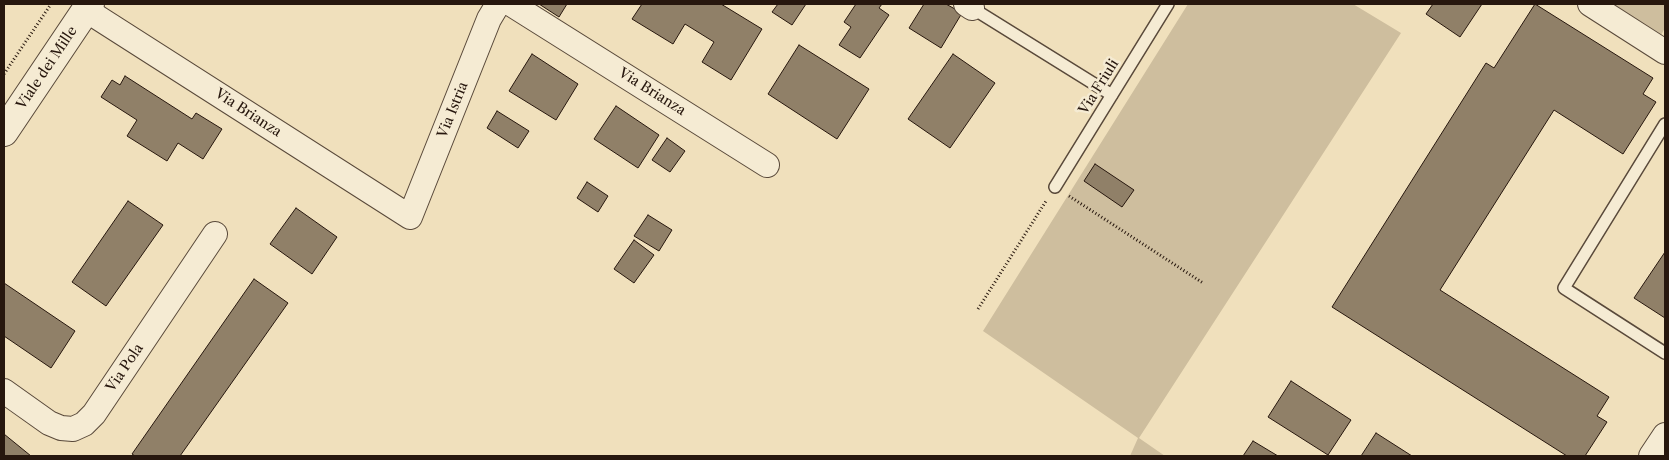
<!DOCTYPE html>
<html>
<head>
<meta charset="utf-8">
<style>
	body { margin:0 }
	#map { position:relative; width:1669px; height:460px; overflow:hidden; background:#f0e0bc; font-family:"Libre Caslon Text",serif }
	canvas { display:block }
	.frame { position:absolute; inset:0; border:5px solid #27170e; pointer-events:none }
</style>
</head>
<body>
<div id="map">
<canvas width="1669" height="460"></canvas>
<div class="frame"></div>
</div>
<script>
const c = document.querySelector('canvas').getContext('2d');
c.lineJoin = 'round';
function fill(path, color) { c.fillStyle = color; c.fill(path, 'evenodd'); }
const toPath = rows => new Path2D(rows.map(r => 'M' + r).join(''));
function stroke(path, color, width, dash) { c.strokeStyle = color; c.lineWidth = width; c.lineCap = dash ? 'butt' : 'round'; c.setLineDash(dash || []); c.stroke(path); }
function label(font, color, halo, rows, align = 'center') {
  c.font = font + ' "Libre Caslon Text",serif'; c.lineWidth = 5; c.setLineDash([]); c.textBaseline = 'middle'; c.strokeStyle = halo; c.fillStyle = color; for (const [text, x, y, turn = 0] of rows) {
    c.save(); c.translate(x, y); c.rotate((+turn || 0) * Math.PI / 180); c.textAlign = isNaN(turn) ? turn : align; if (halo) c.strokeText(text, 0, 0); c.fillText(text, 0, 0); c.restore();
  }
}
fill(toPath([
	[1188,4,1353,4,1401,33,1139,438,1165,456,1130,456,1138,438,983,331],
	[1613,4,1665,4,1665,28,1661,35]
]), '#cebe9e');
const building = toPath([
	[539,4,567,4,559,17,539,4],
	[642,4,721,4,762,29,731,80,702,62,714,42,685,24,673,44,632,19,642,4],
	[778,4,806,4,792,25,772,12,778,4],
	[856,4,882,4,879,8,889,15,860,58,839,45,851,27,844,22,856,4],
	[924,4,946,4,962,13,941,48,909,28,924,4],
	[1433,4,1482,4,1460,37,1426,14,1433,4],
	[1535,4,1653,78,1643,94,1656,102,1623,154,1554,110,1440,290,1609,397,1597,416,1607,422,1585,456,1567,456,1332,307,1486,63,1494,68,1535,4],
	[799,45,869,89,837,139,768,94,799,45],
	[532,54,578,84,556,120,509,91,532,54],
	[953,54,995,83,950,148,908,119,953,54],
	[125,76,192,119,196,113,222,129,203,159,178,143,167,161,127,136,137,120,101,97,112,80,120,85,125,76],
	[616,106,659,135,638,168,594,139,616,106],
	[497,111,529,131,518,148,487,128,497,111],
	[667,138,685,151,670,172,652,160,667,138],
	[1095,164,1134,190,1122,207,1084,181,1095,164],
	[587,182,608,196,598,212,577,198,587,182],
	[128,201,163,225,106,306,72,282,128,201],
	[296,208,337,237,312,274,270,244,296,208],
	[648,215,672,230,659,251,634,236,648,215],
	[634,240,654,255,634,283,614,269,634,240],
	[1665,252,1665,318,1634,298,1665,252],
	[254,279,288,303,180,456,135,456,132,454,254,279],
	[4,283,75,331,51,368,4,336,4,283],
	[1291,381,1351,420,1328,455,1268,417,1291,381],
	[1376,433,1412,456,1361,456,1376,433],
	[4,434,31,456,4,456,4,434],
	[1253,441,1278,456,1243,456,1253,441]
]);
fill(building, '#908068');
stroke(building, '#27170e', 1);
const service = toPath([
	[972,8,1112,95],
	[1665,124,1564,288,1665,353],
	[1055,187,1168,4]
]);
const minor = toPath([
	[511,4,767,165],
	[966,4,972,8],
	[1590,4,1665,52],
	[86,10,410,217,489,19,498,4],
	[4,391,49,423,61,428,73,429,84,424,94,414,215,234],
	[1651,456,1665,435]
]);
const tertiary = toPath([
	[4,132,90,4]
]);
stroke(service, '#59493a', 14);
stroke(minor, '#59493a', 26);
stroke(tertiary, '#59493a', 30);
stroke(toPath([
	[4,74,51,4],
	[1069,196,1203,283],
	[978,309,1046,201]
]), '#27170e', 3, [1, 2.5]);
stroke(service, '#f5ebd3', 11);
stroke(minor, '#f5ebd3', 24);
stroke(tertiary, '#f5ebd3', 28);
label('14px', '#27170e', '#f5ebd3', [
	["Viale dei Mille",47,68,-56],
	["Via Friuli",1099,87,-58],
	["Via Brianza",652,92,32],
	["Via Istria",453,110,-68],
	["Via Brianza",248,113,33],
	["Via Pola",125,368,-56]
]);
</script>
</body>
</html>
